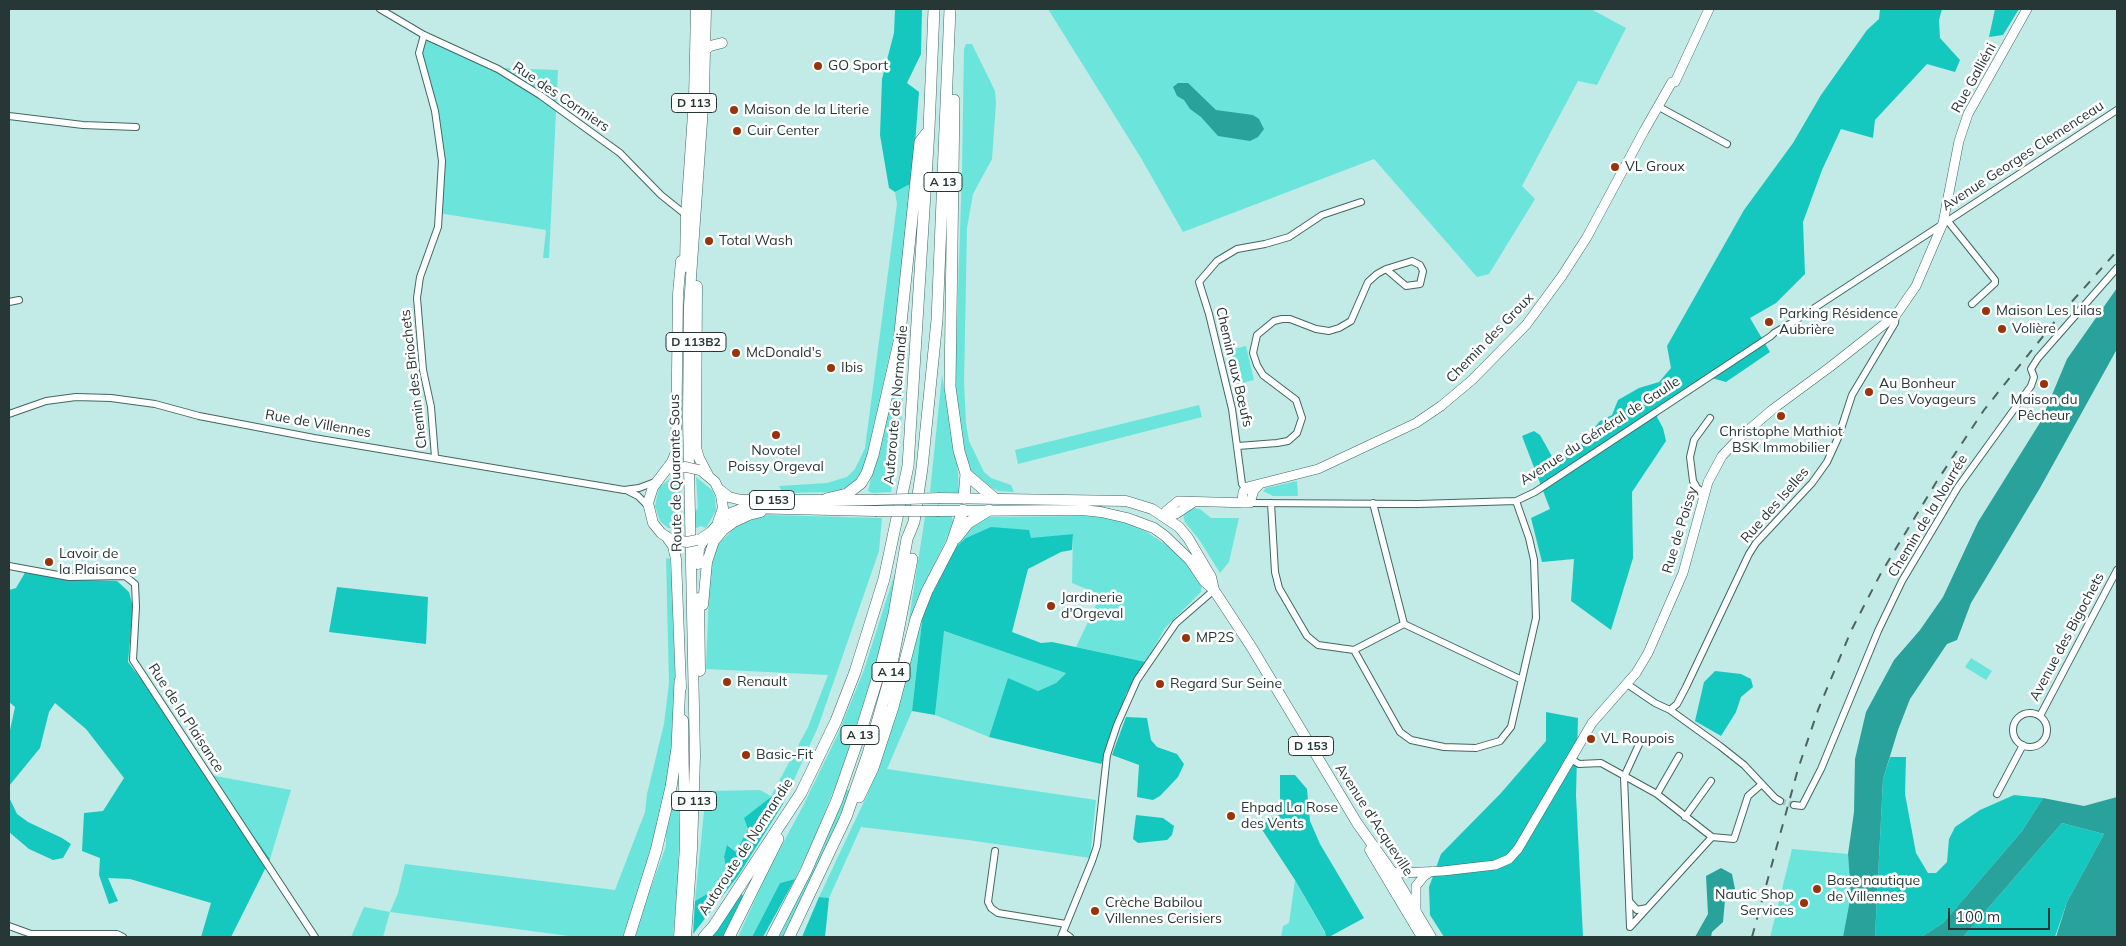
<!DOCTYPE html>
<html>
<head>
<meta charset="utf-8">
<style>
	body { margin:0 }
	#map { position:relative; width:2126px; height:946px; overflow:hidden; background:#c2eae6; font-family:Mulish,sans-serif }
	canvas { display:block }
	.frame { position:absolute; inset:0; border:10px solid #273735; pointer-events:none }
	.scale { position:absolute; left:1948px; top:908px; width:102px; height:22px; box-sizing:border-box; border:2px solid #273735; border-top:0; padding-left:6px; font-size:15px; line-height:18px; white-space:nowrap; color:#273735; -webkit-text-stroke:4px #fff; paint-order:stroke }
</style>
</head>
<body>
<div id="map">
<canvas width="2126" height="946"></canvas>
<div class="frame"></div>
<div class="scale">100 m</div>
</div>
<script>
const c = document.querySelector('canvas').getContext('2d');
c.lineJoin = 'round';
function fill(path, color) { c.fillStyle = color; c.fill(path, 'evenodd'); }
const toPath = rows => new Path2D(rows.map(r => 'M' + r).join(''));
function stroke(path, color, width, dash) { c.strokeStyle = color; c.lineWidth = width; c.lineCap = dash ? 'butt' : 'round'; c.setLineDash(dash || []); c.stroke(path); }
function label(font, color, halo, rows, align = 'center') {
  c.font = font + ' Mulish,sans-serif'; c.lineWidth = 5; c.setLineDash([]); c.textBaseline = 'middle'; c.strokeStyle = halo; c.fillStyle = color; for (const [text, x, y, turn = 0] of rows) {
    c.save(); c.translate(x, y); c.rotate((+turn || 0) * Math.PI / 180); c.textAlign = isNaN(turn) ? turn : align; if (halo) c.strokeText(text, 0, 0); c.fillText(text, 0, 0); c.restore();
  }
}
fill(toPath([
	[1048,9,1591,9,1626,28,1597,85,1578,81,1522,186,1535,199,1489,274,1477,277,1374,159,1183,232,1141,158],
	[422,31,503,68,558,70,549,258,543,258,546,230,438,213,439,172,434,111,416,51],
	[966,44,972,44,995,91,996,103,992,159,973,194,967,228,964,382,966,423,969,441,984,472,991,478,1011,485,1014,492,998,491,984,484,970,471,964,459,955,382,962,171,964,49],
	[912,183,897,322,865,465,855,482,841,490,834,492,783,493,779,486,827,483,847,477,855,469,865,448,897,204,895,192],
	[908,323,901,425,891,492,872,493,868,491],
	[1246,346,1254,380,1238,384,1230,350],
	[942,375,957,454,959,493,930,492],
	[1199,405,1202,417,1018,464,1015,450],
	[674,476,680,478,682,529,668,528,660,521,655,506,659,487],
	[696,477,712,490,715,497,716,511,706,528,701,526,694,529,693,514,698,508],
	[1297,481,1298,496,1273,496,1263,491,1266,488],
	[1192,508,1200,509,1211,518,1239,518,1229,562,1220,573,1200,541,1185,522,1183,515],
	[951,514,953,521,948,536,917,599,907,632,925,517],
	[768,515,882,518,879,551,818,727,783,804,771,797,748,829,736,852,728,845,724,857,726,867,712,891,695,901,705,801,709,791,760,790,771,796,808,727,828,675,706,669,710,566,717,545,739,524,752,518],
	[1087,516,1118,519,1147,532,1180,554,1202,585,1201,592,1165,628,1146,662,1076,647,1101,595,1072,583,1073,534,955,548,965,531,987,517],
	[666,558,670,559,672,587,677,729,653,850,625,937,576,937,390,912,383,937,351,937,364,907,390,912,398,893,405,864,615,890,645,812,647,794,664,724,669,683],
	[898,563,886,629,870,685,839,777,814,839,795,879,780,883,752,937,738,937,768,871,803,806,838,734,864,670],
	[923,612,912,711,887,769,1096,800,1090,858,968,840,861,827,829,898,819,897,869,791,888,739],
	[943,631,1067,672,1056,683,1038,691,1008,679,989,737,935,715],
	[1971,658,1992,671,1986,680,1965,667],
	[210,775,291,790,270,859],
	[846,790,850,790,824,856,785,937,779,937,821,852],
	[670,807,680,807,678,879,673,937,633,937,666,846,666,826],
	[1792,849,1848,854,1852,902,1843,937,1770,937],
	[1295,880,1325,933,1326,937,1281,937,1283,926,1289,923]
]), '#6be5dc');
fill(toPath([
	[895,9,922,9,921,54,907,83,919,92,912,183,895,192,889,188,880,135,882,79,894,33],
	[1880,9,1942,9,1939,20,1940,38,1960,60,1955,72,1927,64,1875,120,1873,138,1841,129,1822,170,1803,222,1805,274,1776,303,1750,318,1770,352,1726,382,1708,377,1664,403,1657,417,1663,428,1666,441,1632,492,1633,558,1611,630,1571,601,1574,559,1542,562,1531,518,1550,509,1522,436,1534,431,1540,435,1554,460,1578,448,1600,421,1612,415,1618,400,1639,388,1659,382,1671,368,1667,346,1744,210,1793,143,1821,95,1867,30,1879,19],
	[1995,9,2019,9,2003,35,1989,37],
	[991,527,1029,530,1031,538,1073,534,1072,550,1061,552,1028,569,1012,632,1041,643,1052,642,1146,662,1126,694,1108,752,1101,764,989,737,1008,678,1038,691,1056,683,1066,673,944,631,935,715,912,711,923,612,955,548,966,538],
	[29,566,40,572,79,580,117,581,129,592,133,607,128,662,150,691,270,859,231,937,201,937,211,903,130,879,108,878,118,901,109,904,99,875,100,858,82,851,84,813,103,811,124,778,86,729,55,703,49,712,40,748,9,786,9,735,15,707,9,702,9,590,16,588],
	[337,587,428,597,426,644,329,632],
	[1715,671,1741,674,1751,679,1753,687,1741,697,1736,712,1721,736,1695,721,1704,682],
	[1546,712,1578,718,1576,795,1583,937,1444,937,1430,915,1429,887,1441,854,1501,793,1546,741],
	[1126,717,1147,718,1151,740,1157,747,1177,754,1184,764,1178,777,1160,796,1153,800,1137,797,1139,765,1112,755],
	[1890,757,1906,757,1905,794,1916,853,1928,873,1936,873,1947,862,1949,839,1955,827,1980,810,2014,795,2043,798,2022,831,1943,923,1921,937,1875,937,1883,779],
	[1280,775,1295,775,1307,789,1310,821,1320,844,1364,918,1329,937,1326,937,1325,932,1295,880,1259,825,1280,814],
	[9,797,17,814,28,822,62,838,71,844,63,858,53,860,29,849,9,832],
	[771,797,783,804,738,876,693,934,695,901,712,891,726,867,724,857,727,845,736,852,748,829,744,818],
	[1136,815,1163,818,1174,826,1172,835,1167,840,1138,843,1133,839],
	[2062,823,2104,834,2067,902,2055,937,1963,937],
	[795,879,763,937,752,937,780,883],
	[741,893,743,896,723,937,709,937],
	[819,897,829,898,825,937,802,937]
]), '#14c8bf');
fill(toPath([
	[1178,83,1188,83,1216,110,1253,115,1259,119,1264,129,1258,137,1250,141,1218,136,1201,117,1190,109,1184,100,1177,96,1173,87],
	[2117,288,2117,349,2040,488,1971,603,1957,640,1947,644,1910,699,1898,730,1883,779,1875,937,1843,937,1851,895,1848,854,1854,812,1855,759,1866,712,1894,660,1920,630,1943,597,1978,522,2041,421,2067,359],
	[2117,797,2117,937,2056,937,2067,902,2104,834,2062,823,1963,937,1921,937,1943,923,2022,831,2043,798,2084,806],
	[1721,868,1732,874,1735,889,1725,900,1723,922,1712,932,1711,937,1695,937,1708,914,1706,876]
]), '#29a29b');
stroke(toPath([
	[1780,801,1794,805]
]), '#a3c6c3', 6, [6, 3]);
const street = toPath([
	[380,9,424,35,498,69,540,95,620,153,661,195,686,215],
	[424,35,419,53,435,111,442,161,438,227,420,277,417,298,423,370,431,407,435,457],
	[1659,107,1727,144],
	[9,116,83,125,136,127],
	[1947,220,1995,280,1995,283,1972,304],
	[9,302,19,300],
	[9,414,46,401,76,397,111,398,155,404,199,416,314,438,624,490,639,488,655,482],
	[1238,446,1277,443,1288,441,1297,433,1302,418,1296,400,1263,375,1257,365,1253,353,1257,335,1274,321,1282,319,1290,319,1316,329,1329,331,1339,328,1351,321,1368,282,1377,274,1386,269,1406,286,1420,284,1423,271,1420,265,1412,261,1386,269],
	[628,491,638,496,648,506],
	[1247,491,1242,484,1232,409,1209,314,1199,282,1217,261,1237,249,1265,244,1289,237,1322,215,1361,202],
	[1705,494,1697,488,1693,481,1690,457,1694,440,1710,418],
	[1250,503,1418,504,1516,501,1535,492,1771,336,1774,333,1793,322,2117,110],
	[1271,503,1275,572,1279,588,1307,636,1318,645,1354,650,1400,732,1411,740,1444,747,1476,748,1500,741,1511,727,1536,618,1534,560,1529,538,1516,501],
	[1373,503,1404,624,1522,680],
	[9,566,69,577,125,576,135,584,136,607,133,660,315,937],
	[1354,650,1404,624],
	[1627,684,1655,703,1670,710,1720,746,1744,765,1775,798,1780,801],
	[1670,710,1677,704,1686,687,1749,554,1756,543,1812,483,1827,462,1838,438,1852,395,1895,323,1896,315],
	'2013 730a17 17 0 1 1 34 0a17 17 0 1 1-34 0Z',
	[2040,716,2117,570],
	[1641,740,1624,777,1629,901,1637,910,1647,908],
	[1571,759,1579,764,1601,763,1657,794,1712,837],
	[1657,794,1679,756],
	[1997,794,2023,745],
	[1794,805,1802,806,1821,769,1878,631,1902,581,1958,487,2031,386,2034,377,2031,369,2038,358,2117,268],
	[1685,817,1711,781],
	[1712,837,1734,839,1748,796,1762,784],
	[995,851,988,902,991,908,998,913,1066,924],
	[1629,901,1630,927,1712,837],
	[9,926,31,934,117,934,123,937],
	[1063,932,1070,937],
	[1061,937,1092,861,1097,846,1107,755,1117,725,1137,680,1176,623,1214,590]
]);
const secondary = toPath([
	[1194,502,1176,514,1166,517,1166,511,1178,501,1250,503,1254,490,1260,484],
	[1242,503,1243,492,1247,487,1318,469,1416,423,1441,406,1472,380,1526,325,1562,276,1587,237,1644,131,1672,82,1675,82,1709,9],
	[1392,872,1401,873,1443,871,1495,865,1509,859,1518,849,1592,723,1636,673,1648,653,1683,573,1708,482,1722,456,1738,439,1773,409,1830,367,1896,315,1916,286,1943,223,1959,141,1968,114,2027,9],
	[1416,913,1416,886,1424,876,1432,871]
]);
const primary = toPath([
	[705,50,710,46,722,43],
	[685,267,686,215,694,99,696,9],
	[697,286,696,448,699,458,708,475],
	[703,472,715,482,721,495,723,508,718,522],
	[720,490,729,497,741,500,875,500],
	[940,498,1126,501,1152,509,1179,527,1188,538,1211,577,1214,590],
	[939,511,1082,510,1101,512,1127,518,1154,528,1165,536,1190,560,1204,581,1214,590,1252,648,1357,823,1394,875,1431,937],
	[666,536,673,546,676,559,681,688],
	[702,538,711,532,726,515,744,508,875,511],
	[670,539,661,533,653,523,648,503,653,487,672,462,676,452,678,294,681,261],
	[698,564,699,548,707,535],
	[699,598,700,671],
	[703,605,707,562,714,541,723,530,734,522,749,515,761,512],
	[1370,850,1422,937],
	[679,937,685,846,683,720],
	[686,937,692,849,695,756,688,419,689,306,704,93,706,9]
]);
const highway = toPath([
	[954,100,950,387,959,451,966,474,964,498],
	[966,474,994,498],
	[826,499,847,494,861,483,867,473,873,455,899,342,920,142,927,133],
	[956,538,968,523,989,510],
	[859,797,873,768,893,707,916,619,927,591,952,543,963,510],
	[629,937,656,851,671,787,677,748,680,681],
	[704,937,713,927,801,793,836,721,855,672,884,579,908,466,929,129,934,9],
	[729,937,778,839],
	[772,937,806,871,837,800,860,734,880,670,894,614,907,539,914,522,922,468,937,320,950,9],
	[789,937,846,817,868,754,888,684,912,559]
]);
stroke(street, '#426763', 8);
stroke(secondary, '#426763', 10);
stroke(primary, '#426763', 11);
stroke(highway, '#426763', 12);
stroke(street, '#fff', 6);
stroke(secondary, '#fff', 9);
stroke(primary, '#fff', 10);
stroke(highway, '#fff', 11);
stroke(toPath([
	[1752,937,1798,769,1818,710,1851,631,1881,573,1937,481,1984,410,2060,315,2117,251]
]), '#4e6461', 2, [9, 9]);
const primaryBridge = toPath([
	[673,469,686,467,699,470],
	[875,500,940,498],
	[875,511,939,511],
	[676,540,687,542,697,540]
]);
stroke(primaryBridge, '#426763', 11, []);
stroke(primaryBridge, '#fff', 10);
for (const [x, y, r, color] of [
	[818,66,5,"#99330a"],
	[734,110,5,"#99330a"],
	[737,131,5,"#99330a"],
	[1615,167,5,"#99330a"],
	[709,241,5,"#99330a"],
	[1986,311,5,"#99330a"],
	[1769,322,5,"#99330a"],
	[2002,329,5,"#99330a"],
	[736,353,5,"#99330a"],
	[831,368,5,"#99330a"],
	[2044,384,5,"#99330a"],
	[1869,392,5,"#99330a"],
	[1781,416,5,"#99330a"],
	[776,435,5,"#99330a"],
	[49,562,5,"#99330a"],
	[1051,606,5,"#99330a"],
	[1186,638,5,"#99330a"],
	[727,682,5,"#99330a"],
	[1160,684,5,"#99330a"],
	[1591,739,5,"#99330a"],
	[746,755,5,"#99330a"],
	[1231,816,5,"#99330a"],
	[1817,889,5,"#99330a"],
	[1804,903,5,"#99330a"],
	[1095,911,5,"#99330a"]
]) { const dot = new Path2D(); dot.arc(x, y, r, 0, 2 * Math.PI); c.fillStyle = color; c.fill(dot); stroke(dot, '#fff', 2); }
for (const [x, y, w] of [
	[694,103,45],
	[943,182,38],
	[696,342,60],
	[772,500,45],
	[891,672,38],
	[860,735,38],
	[1311,746,45],
	[694,801,45]
]) { const box = new Path2D(); box.roundRect(x - w / 2, y - 9.5, w, 19, 4); c.fillStyle = '#fff'; c.fill(box); stroke(box, '#273735', 1); }
label('bold 12px', '#273735', null, [
	["D 113",694,103],
	["A 13",943,182],
	["D 113B2",696,342],
	["D 153",772,500],
	["A 14",891,672],
	["A 13",860,735],
	["D 153",1311,746],
	["D 113",694,801]
]);
label('14px', '#273735', '#fff', [
	["GO Sport",828,66],
	["Maison de la Literie",744,110],
	["Cuir Center",747,131],
	["VL Groux",1625,167],
	["Total Wash",719,241],
	["Maison Les Lilas",1996,311],
	["Parking Résidence",1779,314],
	["Aubrière",1779,330],
	["Volière",2012,329],
	["McDonald's",746,353],
	["Ibis",841,368],
	["Au Bonheur",1879,384],
	["Des Voyageurs",1879,400],
	["Maison du",2044,400,"center"],
	["Pêcheur",2044,416,"center"],
	["Christophe Mathiot",1781,432,"center"],
	["BSK Immobilier",1781,448,"center"],
	["Novotel",776,451,"center"],
	["Poissy Orgeval",776,467,"center"],
	["Lavoir de",59,554],
	["la Plaisance",59,570],
	["Jardinerie",1061,598],
	["d'Orgeval",1061,614],
	["MP2S",1196,638],
	["Renault",737,682],
	["Regard Sur Seine",1170,684],
	["VL Roupois",1601,739],
	["Basic-Fit",756,755],
	["Ehpad La Rose",1241,808],
	["des Vents",1241,824],
	["Base nautique",1827,881],
	["de Villennes",1827,897],
	["Nautic Shop",1794,895,"right"],
	["Services",1794,911,"right"],
	["Crèche Babilou",1105,903],
	["Villennes Cerisiers",1105,919]
], 'left');
label('14px', '#273735', '#fff', [
	["Rue Galliéni",1974,78,-61],
	["Rue des Cormiers",561,97,34],
	["Avenue Georges Clemenceau",2023,156,-33],
	["Chemin des Groux",1490,338,-46],
	["Chemin aux Bœufs",1234,367,77],
	["Chemin des Briochets",414,379,-97],
	["Autoroute de Normandie",896,405,-85],
	["Rue de Villennes",318,424,10],
	["Avenue du Général de Gaulle",1600,431,-33],
	["Route de Quarante Sous",676,473,-91],
	["Rue des Iselles",1775,505,-49],
	["Chemin de la Nourrée",1928,516,-59],
	["Rue de Poissy",1680,530,-73],
	["Avenue des Bigochets",2067,637,-62],
	["Rue de la Plaisance",186,718,57],
	["Avenue d'Acqueville",1374,820,57],
	["Autoroute de Normandie",746,847,-57]
]);
</script>
</body>
</html>
